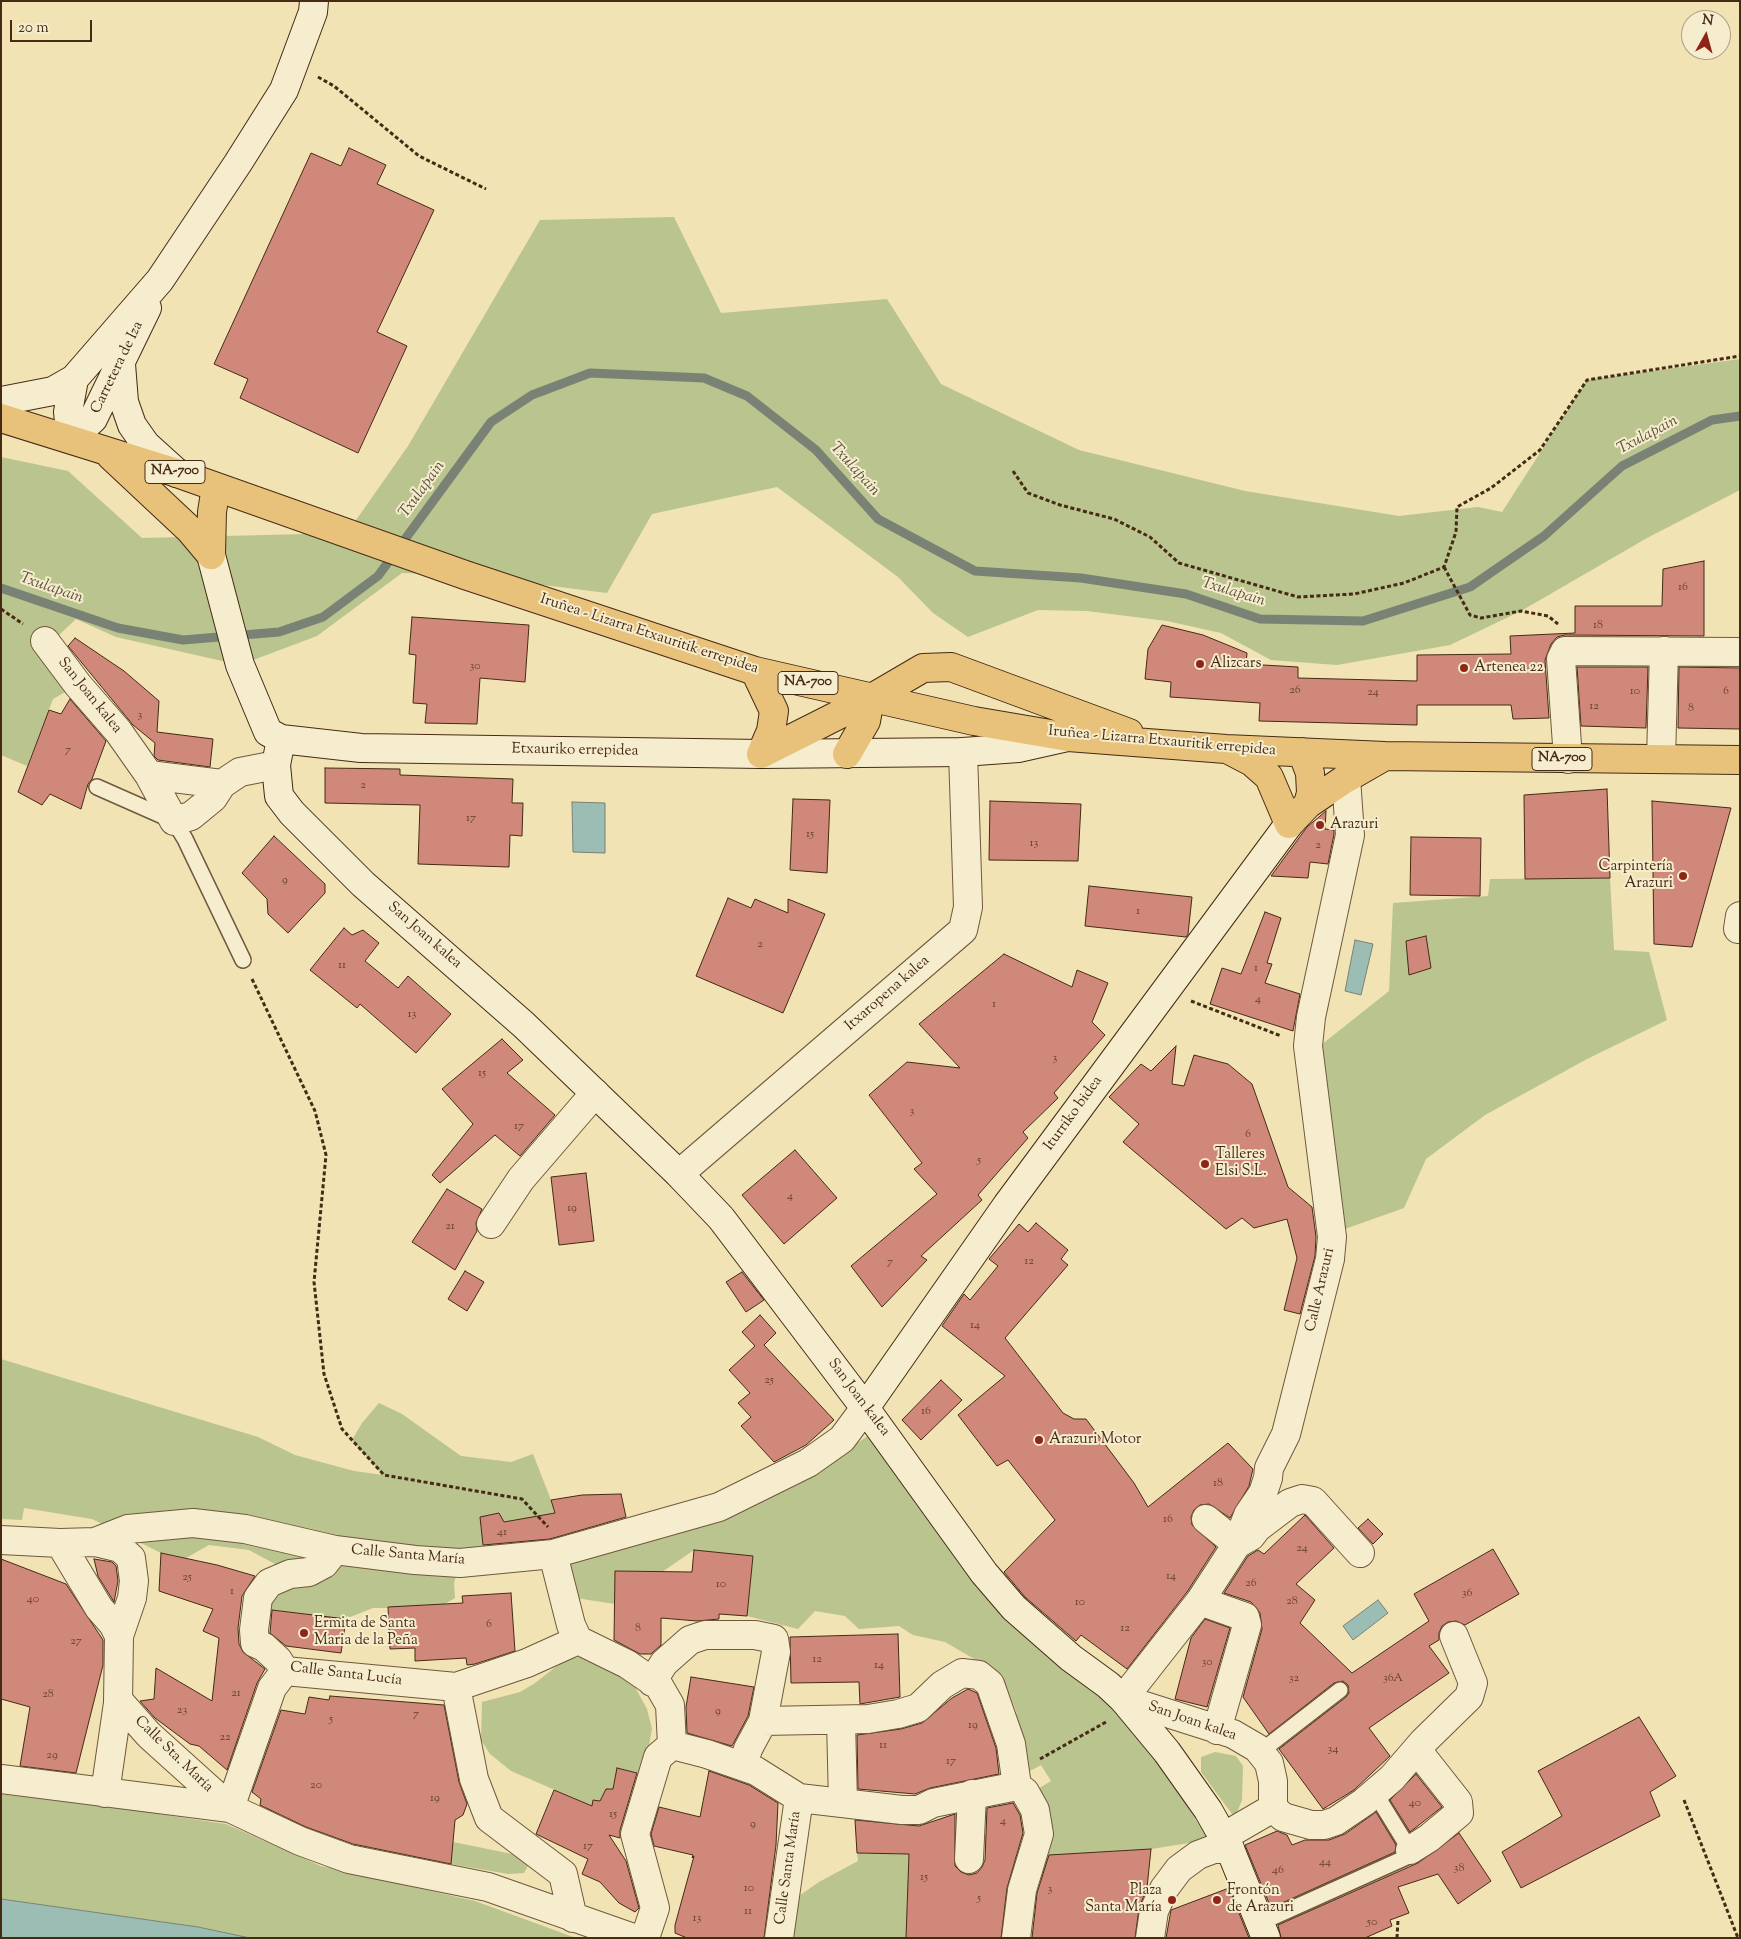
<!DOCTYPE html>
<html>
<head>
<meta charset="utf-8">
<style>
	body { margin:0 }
	#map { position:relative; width:1741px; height:1939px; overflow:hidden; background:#f1e3b4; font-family:"Sorts Mill Goudy",serif }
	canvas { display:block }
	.frame { position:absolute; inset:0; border:2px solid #452a15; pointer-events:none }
	.north { position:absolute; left:1681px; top:10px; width:50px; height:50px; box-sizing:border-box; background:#f6edce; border:1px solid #af9f84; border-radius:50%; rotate:7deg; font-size:14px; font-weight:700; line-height:20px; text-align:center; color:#452a15 }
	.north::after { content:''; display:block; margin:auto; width:18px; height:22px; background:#8f2418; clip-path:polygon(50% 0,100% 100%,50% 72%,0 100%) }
	.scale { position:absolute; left:10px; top:20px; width:82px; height:22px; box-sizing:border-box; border:2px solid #452a15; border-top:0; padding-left:6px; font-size:15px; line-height:18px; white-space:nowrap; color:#452a15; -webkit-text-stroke:4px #f6edce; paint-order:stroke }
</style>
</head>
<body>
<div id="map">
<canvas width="1741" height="1939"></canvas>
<div class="frame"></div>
<div class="north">N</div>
<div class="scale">20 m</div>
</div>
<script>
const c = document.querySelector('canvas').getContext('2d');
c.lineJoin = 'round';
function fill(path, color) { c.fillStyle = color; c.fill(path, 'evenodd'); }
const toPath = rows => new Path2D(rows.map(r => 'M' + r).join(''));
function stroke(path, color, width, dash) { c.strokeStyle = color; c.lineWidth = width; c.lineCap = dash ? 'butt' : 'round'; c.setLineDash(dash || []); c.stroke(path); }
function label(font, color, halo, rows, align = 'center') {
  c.font = font + ' "Sorts Mill Goudy",serif'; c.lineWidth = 4; c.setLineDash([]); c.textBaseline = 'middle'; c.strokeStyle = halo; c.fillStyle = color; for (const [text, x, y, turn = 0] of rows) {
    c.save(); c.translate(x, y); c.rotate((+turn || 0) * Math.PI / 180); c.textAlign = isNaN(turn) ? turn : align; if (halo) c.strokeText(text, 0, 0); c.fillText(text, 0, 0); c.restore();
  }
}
fill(toPath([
	[674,217,721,313,887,299,941,384,1079,450,1245,491,1399,516,1478,507,1502,512,1587,380,1740,359,1740,490,1647,538,1521,611,1450,645,1337,665,1271,660,1221,633,1167,621,1087,611,1038,610,968,637,933,613,898,577,777,487,652,514,607,593,465,575,402,573,317,636,240,665,116,637,76,619,57,637,78,685,53,699,27,766,1,755,1,457,68,471,142,538,347,533,408,446,540,220],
	[1610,878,1614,950,1649,952,1667,1020,1587,1059,1485,1115,1426,1159,1404,1208,1342,1230,1321,1045,1389,991,1393,903,1488,896,1490,879],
	[1,1359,258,1437,295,1455,354,1471,383,1475,352,1440,362,1423,379,1403,402,1414,461,1456,511,1462,533,1454,551,1500,565,1546,460,1563,454,1583,455,1598,438,1608,373,1608,345,1619,268,1609,272,1580,277,1565,249,1550,209,1545,186,1558,161,1553,92,1519,24,1508,22,1520,1,1519],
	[869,1435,1161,1762,1208,1840,1151,1849,1066,1854,1069,1876,1032,1880,1036,1790,1051,1781,1041,1765,1026,1773,1016,1711,1002,1675,945,1642,913,1635,899,1626,859,1629,845,1616,815,1611,798,1629,747,1616,753,1556,694,1550,662,1572,615,1571,615,1604,576,1598,562,1560,852,1447],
	[582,1657,614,1672,635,1687,647,1709,652,1729,644,1775,617,1768,613,1789,606,1789,600,1801,593,1800,592,1806,511,1771,490,1754,481,1740,482,1702,520,1692,535,1683,567,1658],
	[1215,1752,1236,1756,1243,1766,1242,1800,1235,1818,1201,1772,1201,1757],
	[1,1794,132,1810,226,1824,321,1866,475,1901,576,1938,250,1938,198,1927,1,1899],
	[453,1842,527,1857,529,1864,524,1873,508,1874,451,1864],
	[857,1853,909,1854,906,1938,788,1938,796,1898,819,1882,858,1861]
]), '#b9c48e');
const water = toPath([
	[572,802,605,803,605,853,573,852,572,802],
	[1355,940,1373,944,1361,995,1345,991,1355,940],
	[1378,1600,1388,1613,1353,1640,1343,1626,1378,1600],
	[1,1899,198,1927,250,1938,1,1938,1,1899]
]);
fill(water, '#9cbdb3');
stroke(water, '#798274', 1);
stroke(toPath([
	[1,588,118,628,183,640,279,632,323,617,378,576,491,422,532,395,590,373,704,378,747,396,816,450,878,519,975,571,1081,578,1186,594,1260,619,1363,621,1470,587,1544,536,1622,466,1712,420,1740,416]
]), '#798274', 9);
const building = toPath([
	[349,148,386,165,377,184,434,210,377,332,407,346,358,453,240,398,248,379,214,364,311,153,341,166,349,148],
	[1704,561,1704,636,1565,635,1557,637,1551,644,1545,660,1549,718,1513,719,1511,705,1417,705,1417,725,1259,721,1260,703,1170,697,1171,682,1145,679,1148,649,1162,625,1203,635,1247,653,1246,664,1298,667,1298,678,1417,681,1417,655,1511,654,1510,636,1575,633,1575,606,1662,606,1663,569,1704,561],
	[412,617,529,625,525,682,480,678,477,724,425,723,427,704,413,703,416,655,409,654,412,617],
	[75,638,124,671,159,701,157,732,213,739,210,767,158,760,154,756,155,743,133,725,68,646,75,638],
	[1577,667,1648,667,1646,728,1581,726,1577,667],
	[1679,667,1740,668,1740,729,1678,728,1679,667],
	[70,699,106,741,92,779,88,784,81,809,50,794,42,805,18,792,49,710,61,714,70,699],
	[325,768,400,769,400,775,513,779,512,803,523,803,522,836,510,835,509,867,418,864,420,805,325,803,325,768],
	[1607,789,1610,878,1525,879,1524,795,1607,789],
	[793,799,830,800,827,873,790,870,793,799],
	[990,801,1081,804,1078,861,989,860,990,801],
	[1652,801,1731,808,1692,947,1654,944,1652,801],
	[1326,811,1325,829,1334,830,1334,834,1328,864,1310,862,1308,878,1271,876,1307,827,1326,811],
	[274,836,325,884,325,893,288,933,268,914,267,899,242,873,274,836],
	[1411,837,1481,838,1480,896,1410,895,1411,837],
	[1089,886,1192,897,1188,934,1186,937,1085,926,1089,886],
	[728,898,751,908,755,899,788,913,788,899,825,914,783,1013,696,976,728,898],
	[1265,912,1281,918,1267,963,1272,964,1265,983,1300,994,1293,1031,1210,1004,1222,968,1241,974,1265,912],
	[344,928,352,935,363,930,379,943,365,961,398,988,408,976,451,1014,416,1053,360,1004,357,1008,310,970,344,928],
	[1426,936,1431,968,1409,975,1406,941,1426,936],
	[1004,954,1072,987,1077,970,1108,983,1092,1022,1105,1035,1054,1093,1058,1098,1023,1132,1028,1138,978,1195,982,1200,921,1256,927,1260,882,1307,851,1266,937,1194,914,1169,922,1163,869,1095,907,1062,960,1068,919,1024,1004,954],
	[502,1039,523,1060,507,1073,555,1115,520,1156,495,1135,440,1183,432,1175,473,1124,442,1089,502,1039],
	[1176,1046,1172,1084,1184,1086,1194,1055,1228,1064,1252,1084,1288,1187,1312,1207,1316,1237,1315,1256,1300,1314,1284,1310,1297,1258,1287,1219,1254,1228,1242,1218,1226,1229,1123,1142,1139,1124,1109,1097,1141,1064,1151,1071,1176,1046],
	[795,1150,837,1198,784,1244,742,1195,795,1150],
	[586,1173,594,1241,559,1245,551,1177,586,1173],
	[447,1189,482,1209,476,1223,477,1231,455,1270,412,1242,447,1189],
	[1036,1223,1068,1250,1061,1259,1068,1265,1005,1338,1063,1413,1074,1419,1086,1419,1134,1483,1148,1507,1228,1443,1253,1469,1249,1486,1230,1518,1209,1504,1200,1505,1194,1510,1191,1517,1192,1525,1216,1547,1187,1592,1127,1669,1081,1635,1076,1641,1025,1597,1004,1572,1055,1520,1008,1460,997,1466,958,1415,1005,1376,942,1326,964,1294,970,1300,998,1266,989,1259,1019,1224,1028,1232,1036,1223],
	[465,1271,484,1282,467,1311,448,1299,465,1271],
	[742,1272,764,1300,746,1312,726,1282,742,1272],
	[760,1315,776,1333,764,1345,834,1420,806,1445,774,1462,741,1426,751,1417,738,1403,750,1393,729,1370,755,1346,742,1332,760,1315],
	[941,1380,962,1400,921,1440,902,1420,941,1380],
	[621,1494,626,1517,550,1539,483,1545,480,1517,499,1513,504,1522,555,1513,551,1500,582,1495,621,1494],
	[1305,1515,1334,1548,1296,1584,1315,1600,1300,1623,1352,1673,1429,1621,1414,1594,1493,1549,1519,1594,1465,1625,1456,1621,1448,1622,1442,1626,1439,1633,1439,1640,1429,1646,1449,1673,1369,1728,1390,1756,1354,1790,1323,1809,1279,1749,1346,1697,1349,1693,1348,1685,1343,1681,1334,1683,1269,1734,1243,1697,1262,1629,1260,1613,1251,1602,1224,1593,1248,1556,1258,1550,1264,1554,1305,1515],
	[1368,1519,1383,1534,1373,1544,1358,1528,1368,1519],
	[694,1550,753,1556,747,1616,719,1614,719,1619,697,1621,661,1618,661,1645,651,1654,640,1654,614,1640,615,1571,692,1572,694,1550],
	[161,1553,217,1565,255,1576,242,1596,238,1628,239,1644,243,1652,265,1669,257,1683,227,1770,199,1746,190,1744,155,1718,140,1701,154,1699,156,1668,212,1701,219,1638,203,1631,213,1609,159,1591,161,1553],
	[1,1559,66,1584,103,1640,103,1665,76,1773,20,1766,30,1707,1,1699,1,1559],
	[94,1559,112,1562,116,1566,118,1581,114,1602,98,1576,94,1559],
	[511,1593,515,1651,475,1664,467,1665,466,1658,415,1661,415,1648,390,1649,388,1607,463,1603,462,1596,511,1593],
	[272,1610,346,1619,341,1653,286,1646,270,1633,272,1610],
	[1205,1619,1230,1628,1207,1707,1175,1699,1191,1638,1205,1619],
	[898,1634,900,1697,860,1704,859,1682,791,1683,790,1637,898,1634],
	[691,1677,754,1687,748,1716,732,1746,687,1733,686,1707,691,1677],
	[968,1689,977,1693,996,1748,999,1774,930,1788,915,1794,858,1789,857,1735,901,1729,922,1723,952,1698,968,1689],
	[330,1696,444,1705,459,1782,467,1804,463,1815,455,1820,451,1864,353,1844,306,1827,260,1805,261,1799,252,1792,281,1710,305,1714,309,1697,329,1700,330,1696],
	[1639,1717,1676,1776,1650,1792,1660,1816,1521,1888,1502,1852,1562,1816,1538,1771,1639,1717],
	[617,1768,637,1773,620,1830,620,1838,609,1835,626,1861,639,1908,635,1912,619,1903,600,1882,582,1874,588,1859,536,1834,554,1790,592,1806,593,1800,600,1801,606,1789,613,1789,617,1768],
	[709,1771,749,1785,778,1803,776,1845,764,1938,687,1938,675,1933,675,1925,694,1856,692,1858,693,1855,654,1846,651,1834,659,1807,700,1817,709,1771],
	[1416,1774,1442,1807,1410,1832,1390,1800,1416,1774],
	[1013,1803,1020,1815,1023,1833,1007,1888,1001,1938,906,1938,909,1854,857,1853,855,1820,919,1826,955,1814,955,1866,961,1872,969,1875,977,1873,982,1867,985,1860,987,1808,1013,1803],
	[1376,1812,1396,1845,1395,1852,1271,1908,1245,1845,1277,1831,1287,1835,1292,1845,1305,1840,1329,1840,1345,1834,1376,1812],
	[1459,1833,1491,1881,1458,1904,1438,1874,1398,1887,1409,1913,1390,1920,1392,1926,1365,1938,1281,1938,1278,1925,1418,1863,1459,1833],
	[1151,1849,1147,1888,1139,1908,1135,1938,1032,1938,1037,1893,1049,1855,1151,1849],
	[1229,1888,1249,1938,1166,1938,1171,1910,1229,1888]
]);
fill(building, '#d0887a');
stroke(building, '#452a15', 1);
const lane = toPath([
	[97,787,174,821,185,839,243,960],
	[1260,1752,1340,1690],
	[1260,1923,1409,1856,1410,1850,1375,1793]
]);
const street = toPath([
	[45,641,78,685,118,731,149,775,222,784],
	[1568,759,1561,659,1565,651,1740,652],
	[1661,759,1664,651],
	[149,775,174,821,191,816,213,798,222,784,240,772,276,765],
	[1346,778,1350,835,1311,1017,1308,1046,1332,1237,1330,1259,1286,1434,1269,1468,1268,1478,1263,1493,1248,1515,1237,1544,1251,1536,1257,1528,1290,1503,1302,1499,1313,1501,1360,1553],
	[1738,929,1740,916],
	[679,1174,963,930,968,907,963,752],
	[491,1224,521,1179,595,1093],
	[1206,1519,1237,1544,1200,1601,1123,1699,1233,1734,1257,1748,1269,1763,1273,1781,1273,1808,1223,1837],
	[1,1540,60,1543,95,1542,128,1529,193,1523,245,1529,335,1550,415,1560,460,1563,553,1554,719,1507,808,1463,842,1439,865,1408],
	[95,1542,120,1548,131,1558,134,1581,132,1598,119,1636],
	[60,1543,99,1608,113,1624,119,1636,118,1703,105,1793],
	[553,1554,571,1625,578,1640,627,1664,659,1686,670,1705,672,1745,707,1754,756,1771,799,1798,902,1810,919,1810,933,1803,1017,1786],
	[1200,1601,1245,1617,1247,1625,1217,1730],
	[285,1671,456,1687,527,1663,578,1640],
	[285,1671,278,1660,264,1647,255,1643,254,1630,258,1598,269,1583,290,1574,309,1572,324,1564,335,1550],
	[652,1682,664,1663,690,1640,705,1635,755,1635,774,1639,776,1652,763,1721],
	[456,1687,474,1779,489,1818,563,1874,573,1918],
	[118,1700,149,1735,230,1808,272,1688,285,1671],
	[841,1720,843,1803],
	[743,1766,748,1749,763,1721,868,1719,898,1714,918,1708,942,1685,962,1673,979,1675,990,1684,1011,1744,1017,1786],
	[1,1779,230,1808,300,1841,349,1859,488,1887,633,1938],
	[1273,1808,1283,1817,1311,1825,1324,1825,1336,1821,1364,1802,1392,1778,1423,1742,1469,1697,1473,1683,1454,1636],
	[1410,1850,1429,1838,1459,1813,1458,1802,1417,1750],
	[969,1859,972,1794],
	[645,1938,655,1908,635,1834,658,1757,672,1745],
	[779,1938,799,1798],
	[1016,1938,1022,1890,1039,1834,1035,1810,1025,1792,1017,1786],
	[1150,1938,1154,1911,1164,1889,1179,1869,1198,1855,1214,1849,1230,1849]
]);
const secondary = toPath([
	[121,364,124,402,132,425,146,445,177,473],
	[1,401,53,391,74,379],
	[71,439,68,412,74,379,160,280,238,163,284,90,313,12,314,1],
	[71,439,93,419,147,308],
	[211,555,240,665,268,732,281,739,361,748,761,754,963,752,1018,748,1067,737],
	[281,739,276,765,279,796,292,813,363,884,524,1025,679,1174,721,1218,865,1408,984,1573,1014,1608,1071,1658,1108,1685,1123,1699,1167,1752,1208,1810,1230,1849,1266,1938],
	[865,1408,1007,1205,1289,824]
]);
const primary = toPath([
	[1,418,177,473,465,575,755,671,974,721,1068,737,1226,749,1385,756,1740,760],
	[111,456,190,530,211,555],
	[211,555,212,512,216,487],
	[755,671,774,711,771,731,761,754],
	[1229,750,1252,762,1269,777,1289,824,1308,804,1345,779,1385,756],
	[1302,752,1310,773,1311,793,1308,804],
	[761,754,870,699,923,668,951,667,1129,733],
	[847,754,866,721,870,699]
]);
stroke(lane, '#70583d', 18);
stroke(street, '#70583d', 30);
stroke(secondary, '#452a15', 30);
stroke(primary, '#452a15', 30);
stroke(toPath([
	[318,77,334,86,419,156,486,189],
	[1013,471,1028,493,1060,505,1114,519,1150,537,1179,563,1298,597,1354,594,1404,583,1444,567,1456,532,1457,507,1491,488,1540,450,1587,380,1740,356],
	[1444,567,1470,615,1481,618,1521,611,1548,616,1558,624],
	[1,609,23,624],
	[252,979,315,1111,326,1155,314,1282,324,1374,342,1429,384,1475,522,1499,548,1527],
	[1191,1001,1281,1036],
	[1040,1759,1106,1722],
	[1684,1800,1738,1938],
	[1397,1938,1398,1920]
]), '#452a15', 3, [4, 2.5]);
stroke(lane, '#f6edce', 15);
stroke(street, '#f6edce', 28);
stroke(secondary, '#f6edce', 28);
stroke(primary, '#e8c27a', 28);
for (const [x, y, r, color] of [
	[1200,664,5,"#8f2418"],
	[1464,668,5,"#8f2418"],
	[1320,825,5,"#8f2418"],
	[1683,876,5,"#8f2418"],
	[1205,1164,5,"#8f2418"],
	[1039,1440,5,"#8f2418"],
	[304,1633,5,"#8f2418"],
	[1172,1900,5,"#8f2418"],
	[1217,1900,5,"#8f2418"]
]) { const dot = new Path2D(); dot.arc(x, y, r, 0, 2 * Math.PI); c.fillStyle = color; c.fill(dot); stroke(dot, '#f6edce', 2); }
label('12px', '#68422e', null, [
	["16",1683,588],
	["18",1598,626],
	["30",475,667],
	["26",1295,691],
	["10",1635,692],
	["6",1726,692],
	["24",1373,693],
	["12",1594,707],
	["8",1691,709],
	["3",140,716],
	["7",68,751],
	["2",363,786],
	["17",471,819],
	["15",810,835],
	["13",1034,844],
	["2",1318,846],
	["9",285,881],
	["1",1138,912],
	["2",760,945],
	["11",342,966],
	["1",1256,969],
	["4",1258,1000],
	["1",994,1005],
	["13",412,1015],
	["3",1055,1059],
	["15",482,1074],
	["3",912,1112],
	["17",519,1127],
	["6",1248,1135],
	["5",979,1161],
	["4",790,1197],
	["19",572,1209],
	["21",450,1227],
	["12",1029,1262],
	["7",890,1263],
	["14",975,1326],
	["25",769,1381],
	["16",926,1412],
	["18",1218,1484],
	["16",1168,1520],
	["41",502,1533],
	["24",1302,1549],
	["14",1171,1577],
	["25",187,1578],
	["26",1251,1584],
	["10",721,1585],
	["1",232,1592],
	["36",1467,1594],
	["40",33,1600],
	["28",1292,1602],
	["10",1080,1603],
	["6",489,1625],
	["8",638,1629],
	["12",1125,1629],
	["27",76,1642],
	["12",817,1660],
	["30",1207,1663],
	["14",879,1666],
	["32",1294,1679],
	["36A",1393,1679],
	["21",236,1694],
	["28",48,1695],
	["23",182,1711],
	["9",718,1712],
	["7",416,1715],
	["5",331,1720],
	["19",973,1726],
	["22",225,1738],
	["11",883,1746],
	["34",1333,1750],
	["29",52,1756],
	["17",951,1762],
	["20",316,1786],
	["19",435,1799],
	["40",1415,1804],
	["15",613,1815],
	["4",1003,1822],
	["9",753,1825],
	["17",588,1847],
	["44",1325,1863],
	["38",1459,1869],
	["46",1278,1871],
	["15",924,1878],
	["10",749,1889],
	["3",1050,1890],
	["5",979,1899],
	["11",748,1912],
	["13",697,1919],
	["50",1372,1923]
]);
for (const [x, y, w] of [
	[175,472,60],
	[808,683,60],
	[1562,759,60]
]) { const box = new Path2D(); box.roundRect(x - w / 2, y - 11.5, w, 23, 4); c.fillStyle = '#f6edce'; c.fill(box); stroke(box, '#452a15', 1); }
label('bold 14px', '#452a15', null, [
	["NA-700",175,472],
	["NA-700",808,683],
	["NA-700",1562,759]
]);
label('15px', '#452a15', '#f6edce', [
	["Carretera de Iza",118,368,-64],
	["Iruñea - Lizarra Etxauritik errepidea",649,635,18],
	["San Joan kalea",89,696,51],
	["Iruñea - Lizarra Etxauritik errepidea",1162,742,5],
	["Etxauriko errepidea",575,751,1],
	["San Joan kalea",424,936,41],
	["Itxaropena kalea",888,994,-41],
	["Iturriko bidea",1074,1114,-54],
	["Calle Arazuri",1321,1290,-77],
	["San Joan kalea",858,1398,53],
	["Calle Santa María",408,1556,5],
	["Calle Santa Lucía",346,1675,7],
	["San Joan kalea",1192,1722,19],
	["Calle Sta. María",173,1755,44],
	["Calle Santa María",789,1868,-82]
]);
label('15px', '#452a15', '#f6edce', [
	["Alizcars",1210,664],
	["Artenea 22",1474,668],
	["Arazuri",1330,825],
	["Carpintería",1673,867,"right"],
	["Arazuri",1673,884,"right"],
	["Talleres",1215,1155],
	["Elsi S.L.",1215,1172],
	["Arazuri Motor",1049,1440],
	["Ermita de Santa",314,1624],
	["Maria de la Peña",314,1641],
	["Plaza",1162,1891,"right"],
	["Santa María",1162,1908,"right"],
	["Frontón",1227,1891],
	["de Arazuri",1227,1908]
], 'left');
label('italic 16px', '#5b4f3c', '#f6edce', [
	["Txulapain",1648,436,-28],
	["Txulapain",854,470,48],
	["Txulapain",423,490,-54],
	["Txulapain",51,589,19],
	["Txulapain",1233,593,17]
]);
</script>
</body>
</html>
